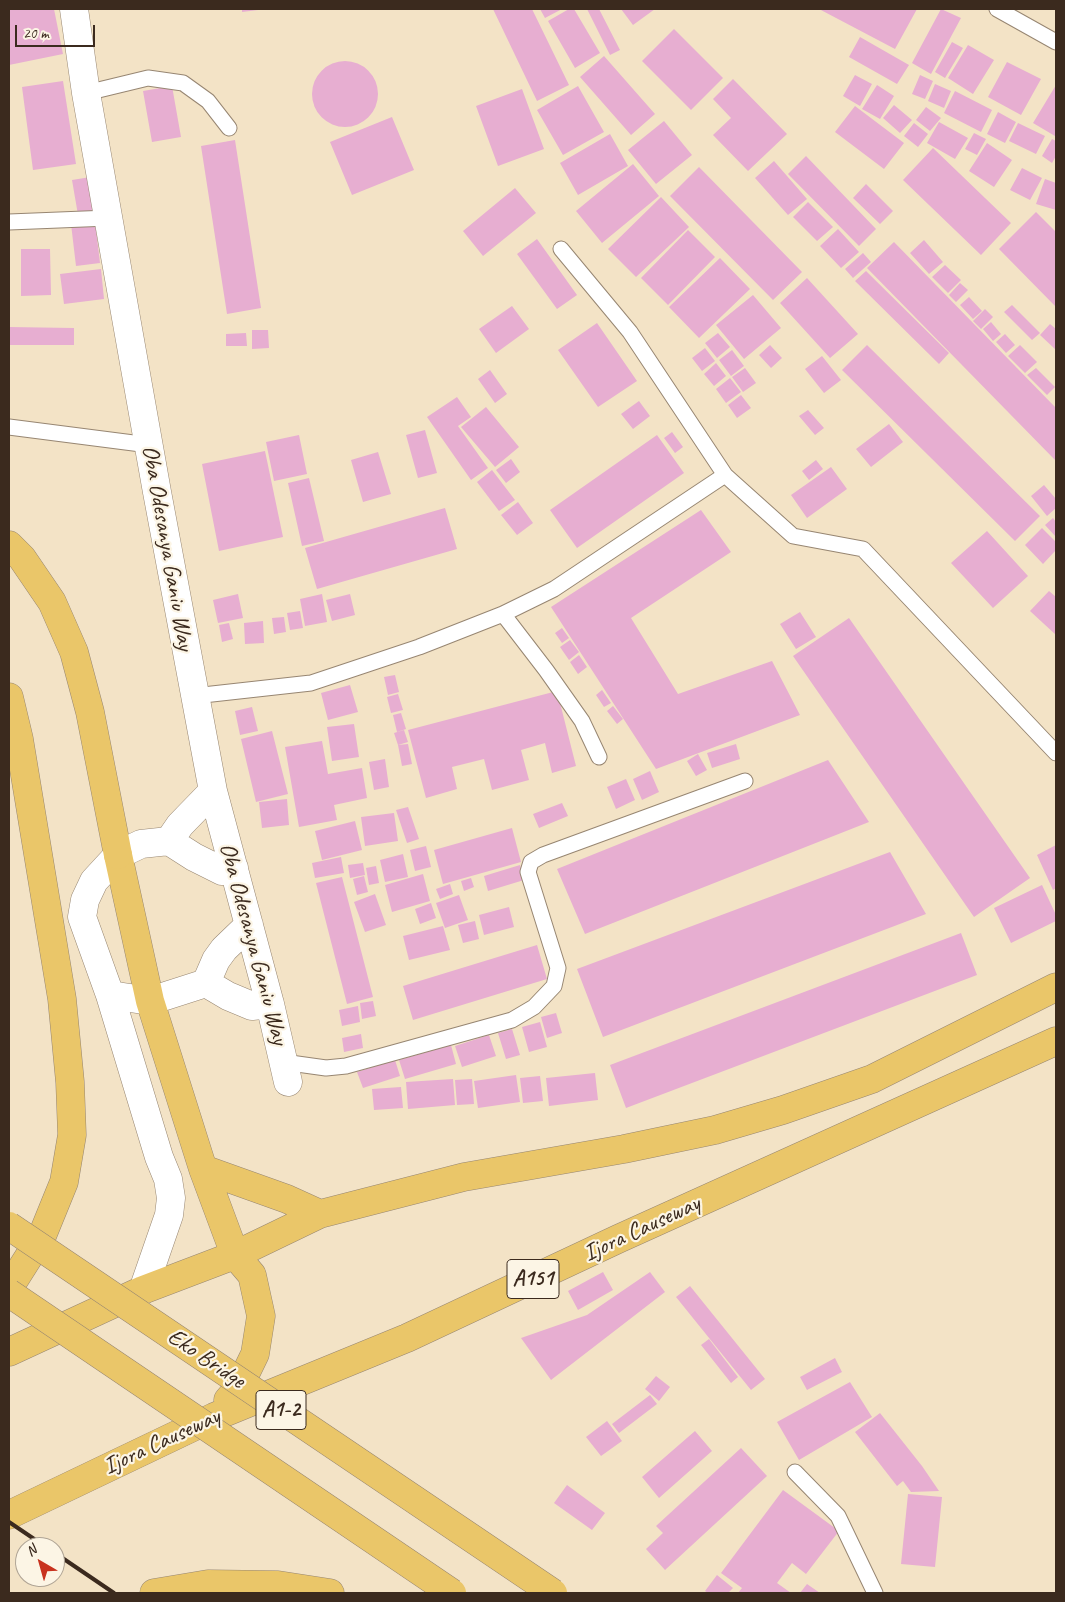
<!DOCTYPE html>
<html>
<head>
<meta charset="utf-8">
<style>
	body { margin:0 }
	#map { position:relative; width:1065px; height:1602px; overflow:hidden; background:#f3e3c6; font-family:Caveat,sans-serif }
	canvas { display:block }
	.frame { position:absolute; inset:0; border:10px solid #3b2a1e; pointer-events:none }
	.north { position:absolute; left:15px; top:1537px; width:50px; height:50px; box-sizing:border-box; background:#fcf5e5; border:1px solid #afa495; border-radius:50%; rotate:322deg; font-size:14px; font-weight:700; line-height:20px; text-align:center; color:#3b2a1e }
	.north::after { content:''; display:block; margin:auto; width:18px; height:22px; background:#c8321e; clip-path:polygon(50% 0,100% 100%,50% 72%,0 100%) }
	.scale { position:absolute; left:15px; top:25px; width:80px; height:22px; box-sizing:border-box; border:2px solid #3b2a1e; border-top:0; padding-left:6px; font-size:15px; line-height:18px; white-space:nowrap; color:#3b2a1e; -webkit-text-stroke:4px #fcf5e5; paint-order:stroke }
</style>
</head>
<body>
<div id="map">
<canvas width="1065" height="1602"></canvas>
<div class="frame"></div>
<div class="north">N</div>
<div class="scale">20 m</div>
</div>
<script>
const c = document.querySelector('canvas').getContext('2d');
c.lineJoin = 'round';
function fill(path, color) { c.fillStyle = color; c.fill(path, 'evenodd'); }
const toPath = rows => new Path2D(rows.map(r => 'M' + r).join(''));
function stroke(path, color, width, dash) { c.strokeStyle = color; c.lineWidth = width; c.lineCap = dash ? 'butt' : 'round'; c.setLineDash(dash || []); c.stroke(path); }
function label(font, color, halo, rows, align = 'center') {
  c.font = font + ' Caveat,sans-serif'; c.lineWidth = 4.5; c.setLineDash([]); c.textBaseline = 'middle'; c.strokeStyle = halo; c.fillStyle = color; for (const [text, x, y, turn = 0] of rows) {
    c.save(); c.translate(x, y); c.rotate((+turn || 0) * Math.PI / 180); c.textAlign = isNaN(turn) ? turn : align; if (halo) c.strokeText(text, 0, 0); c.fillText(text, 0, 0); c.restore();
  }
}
fill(toPath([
	[9,9,54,9,63,54,9,65],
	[242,9,258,9,258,10,242,12],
	[493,9,532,9,569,85,537,101],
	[540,9,562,9,545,18],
	[569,9,574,9,600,53,575,68,548,21],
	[587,9,599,9,620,50,610,55],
	[621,9,655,9,633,25],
	[819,9,917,9,895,49],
	[941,9,961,18,931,74,912,63],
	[674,29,723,78,691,110,642,61],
	[860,37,909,65,897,84,849,57],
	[952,42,963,48,945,78,935,72],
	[968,45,994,60,973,94,948,78],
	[604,56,655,114,631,135,580,77],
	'312 94a33 33 0 1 1 66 0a33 33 0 1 1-66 0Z',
	[1007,62,1041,79,1021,115,988,97],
	[855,75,872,84,860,106,843,96],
	[920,75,933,81,925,99,912,94],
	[733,79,787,134,748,171,713,135,731,118,713,99],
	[63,81,76,164,33,170,22,87],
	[935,84,951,91,944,108,928,101],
	[877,85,894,96,880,119,862,109],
	[1056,85,1056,133,1055,136,1033,123],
	[172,86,181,137,152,142,143,91],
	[578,86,604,132,563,155,537,110],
	[522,89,544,149,498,166,476,106],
	[955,91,992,110,981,132,944,113],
	[894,105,912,120,900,133,883,118],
	[855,106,904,143,884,169,835,132],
	[926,107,941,118,930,131,916,120],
	[998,112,1016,122,1005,143,987,134],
	[392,117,414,170,352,195,330,142],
	[664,121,692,155,656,184,628,150],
	[939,122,968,138,955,159,927,143],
	[914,123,928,134,918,147,904,136],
	[1018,123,1045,136,1036,154,1009,141],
	[974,133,986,139,977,155,965,149],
	[610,134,628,166,578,195,560,163],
	[1052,139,1056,141,1056,156,1052,163,1042,156],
	[235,140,261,308,227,314,201,146],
	[987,143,1012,160,994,187,969,171],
	[933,148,1011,223,981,255,903,180],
	[806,156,876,229,859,246,788,174],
	[774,161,807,199,788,215,755,178],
	[633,164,659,196,602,243,576,211],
	[699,167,802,272,773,300,670,196],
	[1022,168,1042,178,1030,200,1010,190],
	[97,176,103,211,78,215,72,180],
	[1045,179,1056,183,1056,210,1036,204],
	[866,184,893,211,880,224,853,198],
	[515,188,536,213,483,256,463,231],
	[661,197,689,227,636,277,608,249],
	[808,202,833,227,817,241,793,217],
	[1036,212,1056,232,1056,307,999,249],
	[95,221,100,263,76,266,71,224],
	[838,229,859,252,841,268,820,246],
	[688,230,715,257,668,305,641,278],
	[537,239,577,295,557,309,517,254],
	[924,240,943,262,929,274,910,253],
	[894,242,1056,408,1056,461,867,268],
	[21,249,50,249,51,295,21,296],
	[863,253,871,262,853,278,845,269],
	[720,258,750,289,699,338,669,307],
	[945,265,961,280,948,293,932,277],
	[101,269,104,299,64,304,60,274],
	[866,271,949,353,939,364,855,281],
	[807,278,858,334,830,358,780,303],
	[960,283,968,290,956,302,949,295],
	[753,295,781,328,744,359,716,325],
	[969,297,982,311,973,319,960,305],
	[1012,305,1040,333,1032,340,1004,312],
	[512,306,529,329,496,353,479,329],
	[985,309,993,317,981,329,973,321],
	[991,322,1001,334,993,341,983,329],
	[597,323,637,381,598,407,558,350],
	[1050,324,1056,329,1056,350,1040,335],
	[9,327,74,328,74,345,9,345],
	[252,330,268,330,269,348,252,349],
	[246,333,247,346,226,346,226,334],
	[718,333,730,347,717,358,705,343],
	[1005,334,1015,345,1006,353,996,342],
	[770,345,782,358,771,368,759,355],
	[867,345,1040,516,1015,541,842,370],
	[1020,345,1037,362,1025,373,1008,356],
	[705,348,715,361,702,371,692,358],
	[732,350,744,366,731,376,719,360],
	[822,356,841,380,824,393,805,369],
	[716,363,726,376,714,386,704,374],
	[745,368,756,383,743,392,732,377],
	[1036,368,1055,387,1047,395,1027,375],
	[490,370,507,394,495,403,478,379],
	[730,378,741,392,726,403,716,389],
	[741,395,751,408,737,418,728,405],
	[457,397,471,417,458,426,488,468,471,480,427,417],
	[639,401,650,416,633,429,621,414],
	[486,407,519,447,495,467,461,427],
	[808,410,824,428,815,435,799,416],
	[889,424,903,442,871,467,856,449],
	[425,430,437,473,418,478,406,435],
	[672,432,683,447,675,453,664,438],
	[299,435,307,474,274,481,266,442],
	[657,435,684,473,577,548,550,510],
	[265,451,283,537,219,551,202,464],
	[378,452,391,494,363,502,351,460],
	[511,459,520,472,506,483,496,470],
	[816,460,823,469,809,480,802,471],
	[831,467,847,489,807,518,791,495],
	[492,470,515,500,499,511,477,482],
	[309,478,324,541,302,546,288,483],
	[1044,485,1056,499,1056,508,1047,516,1031,496],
	[518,502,533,523,517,535,501,515],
	[445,508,457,549,317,589,305,548],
	[701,510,731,552,631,618,678,694,772,661,800,715,656,769,551,607],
	[1053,518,1056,522,1056,537,1045,525],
	[1042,528,1056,542,1056,550,1043,564,1025,545],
	[987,531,1028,576,993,608,951,563],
	[1049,591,1056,597,1056,635,1030,611],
	[238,594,243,618,218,623,213,600],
	[322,594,327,622,305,626,300,599],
	[350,594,355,615,332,621,326,600],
	[300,611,303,628,290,630,287,613],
	[800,612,816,637,796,649,780,624],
	[284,617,286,632,274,634,272,618],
	[849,618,1030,878,974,917,793,656],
	[263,621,264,643,245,644,244,623],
	[229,623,233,639,222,642,219,625],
	[562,628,569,638,562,643,555,633],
	[570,640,579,652,569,660,560,647],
	[579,655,587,667,578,674,570,662],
	[395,675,399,692,388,695,384,677],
	[350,685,358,712,328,720,321,693],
	[602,690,611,703,604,707,596,695],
	[557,691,576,766,552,773,545,743,521,750,529,780,492,790,484,759,452,767,457,789,426,798,408,730],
	[398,694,403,710,391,713,387,697],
	[613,706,623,719,617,724,607,711],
	[252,707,258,731,240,735,235,711],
	[401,713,406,729,397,732,393,715],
	[354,724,359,757,332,761,327,727],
	[404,730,408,742,398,745,394,733],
	[272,731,288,794,256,802,241,739],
	[322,741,328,774,362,768,367,798,334,805,337,820,299,827,285,747],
	[408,744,412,764,402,766,398,745],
	[736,744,740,759,712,768,707,753],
	[698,754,707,770,696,776,687,761],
	[385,759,389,787,374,790,369,762],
	[828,760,869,822,585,934,557,869],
	[650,771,659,792,642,800,633,779],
	[626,779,635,800,616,809,607,787],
	[287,799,289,825,262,828,259,802],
	[562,803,568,816,539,828,533,814],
	[408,807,419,839,407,843,396,810],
	[394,813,398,841,365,846,361,817],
	[355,821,362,850,322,860,315,831],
	[512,828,521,862,443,884,434,850],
	[1056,845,1056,888,1053,890,1037,855],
	[426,846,431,867,415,871,410,850],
	[890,852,926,914,603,1037,577,969],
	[403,854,408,877,385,882,380,860],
	[341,857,344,873,315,878,312,863],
	[363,863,365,875,350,878,348,865],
	[520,865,524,880,488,891,484,876],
	[376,866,379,883,369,885,366,868],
	[423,874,430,901,392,912,385,885],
	[364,876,368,892,357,895,353,879],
	[342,877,373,997,347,1004,316,883],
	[471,878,474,887,464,891,461,881],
	[450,884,453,894,440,899,436,889],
	[1042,885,1056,915,1056,921,1011,943,994,908],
	[375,894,386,925,365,932,354,902],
	[459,895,468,920,445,928,436,903],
	[431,903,436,918,420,924,415,909],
	[509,907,514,927,484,935,479,915],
	[475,921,479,939,463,943,458,925],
	[443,926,450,950,409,960,403,936],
	[961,933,977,975,626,1108,610,1065],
	[537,945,547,979,413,1020,403,986],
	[373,1001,376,1016,362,1019,360,1003],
	[358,1006,360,1022,342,1026,339,1010],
	[556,1013,562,1033,547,1038,541,1017],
	[540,1022,547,1047,529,1052,522,1027],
	[512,1029,520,1055,506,1059,498,1033],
	[361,1034,363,1048,344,1052,342,1038],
	[489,1035,496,1056,462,1067,455,1046],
	[451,1045,456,1064,405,1079,399,1060],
	[395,1060,400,1076,363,1088,357,1072],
	[595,1073,598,1100,549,1106,546,1078],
	[516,1075,520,1102,478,1108,474,1081],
	[540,1076,543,1101,523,1103,520,1078],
	[453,1079,455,1105,408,1109,406,1082],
	[472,1079,474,1104,457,1105,455,1080],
	[401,1087,403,1108,374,1110,372,1089],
	[603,1272,613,1290,578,1310,568,1291],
	[650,1272,665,1292,551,1380,521,1338,587,1315],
	[690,1286,765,1379,751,1390,676,1297],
	[709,1339,738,1377,731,1383,701,1345],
	[835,1358,842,1372,807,1390,800,1377],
	[656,1376,670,1387,659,1401,645,1389],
	[850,1382,872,1417,799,1460,777,1422],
	[650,1395,657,1404,619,1433,612,1424],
	[880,1413,922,1466,939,1491,911,1492,903,1481,897,1486,855,1432],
	[607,1421,622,1441,601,1456,586,1437],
	[695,1431,712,1451,659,1498,642,1477],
	[741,1448,767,1476,665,1570,646,1549,663,1533,656,1526],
	[567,1485,605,1513,592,1530,554,1503],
	[783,1490,839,1531,806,1574,792,1563,777,1583,791,1593,738,1593,742,1588,721,1573],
	[908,1494,942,1497,935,1567,901,1564],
	[717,1575,733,1588,728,1593,708,1593,705,1591],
	[807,1584,820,1593,800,1593]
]), '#e7aed1');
const lane = toPath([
	[997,9,1056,42],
	[86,93,148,78,183,83,208,101,229,128],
	[9,222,109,218],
	[561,249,630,332,725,475],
	[9,427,149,445],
	[503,614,546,670,582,721,599,757],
	[194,696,311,683,419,647,503,614,554,589,725,475,793,536,863,549,1056,753],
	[283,1062,326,1068,346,1066,512,1020,534,1007,554,986,558,968,528,872,531,862,543,855,745,781],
	[795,1472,838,1516,875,1593]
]);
const street = toPath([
	[74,9,86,93,157,492,213,791,270,1004,288,1082],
	[169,841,180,825,213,791],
	[206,983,216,960,224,949,249,925],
	[110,995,150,1001,206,983,228,996,252,1006,270,1004],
	[143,1290,169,1215,171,1198,168,1179,159,1157,110,995,82,917,85,900,94,881,118,855,141,844,169,841,194,857,222,871,234,868]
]);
const primary = toPath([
	[118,855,150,1001,203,1169,235,1255,252,1275,261,1316,255,1354,239,1387,228,1400],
	[203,1169,287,1199,320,1214],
	[9,1352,143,1290,235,1255,320,1214,464,1177,624,1149,715,1130,783,1110,872,1079,1056,987],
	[9,1515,214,1417,407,1338,618,1239,1056,1041]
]);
const highway = toPath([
	[9,545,22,558,52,602,74,652,90,712,118,855],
	[9,697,19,739,62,999,70,1082,72,1135,64,1182,42,1236,9,1288],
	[154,1593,208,1584,278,1585,330,1593]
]);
stroke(lane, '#978672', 17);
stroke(street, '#978672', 29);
stroke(primary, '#978672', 29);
stroke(highway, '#978672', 29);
stroke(lane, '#fff', 15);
stroke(street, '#fff', 28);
stroke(primary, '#eac669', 28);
stroke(highway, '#eac669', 28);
stroke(toPath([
	[9,1522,46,1547],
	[55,1553,114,1593]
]), '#3b2a1e', 4);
const highwayBridge = toPath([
	[9,1226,553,1593],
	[9,1293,452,1593]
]);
stroke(highwayBridge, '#978672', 29, []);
stroke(highwayBridge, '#eac669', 28);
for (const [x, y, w] of [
	[533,1279,52],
	[281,1410,50]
]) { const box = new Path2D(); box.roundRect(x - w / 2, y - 19.5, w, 39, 4); c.fillStyle = '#fcf5e5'; c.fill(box); stroke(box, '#3b2a1e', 1); }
label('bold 22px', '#3b2a1e', null, [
	["A151",533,1279],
	["A1-2",281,1410]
]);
label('24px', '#3b2a1e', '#fcf5e5', [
	["Oba Odesanya Ganiu Way",167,548,80],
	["Oba Odesanya Ganiu Way",253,944,75],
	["Ijora Causeway",642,1229,-25],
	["Eko Bridge",206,1359,34],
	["Ijora Causeway",162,1442,-25]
]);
</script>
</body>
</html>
